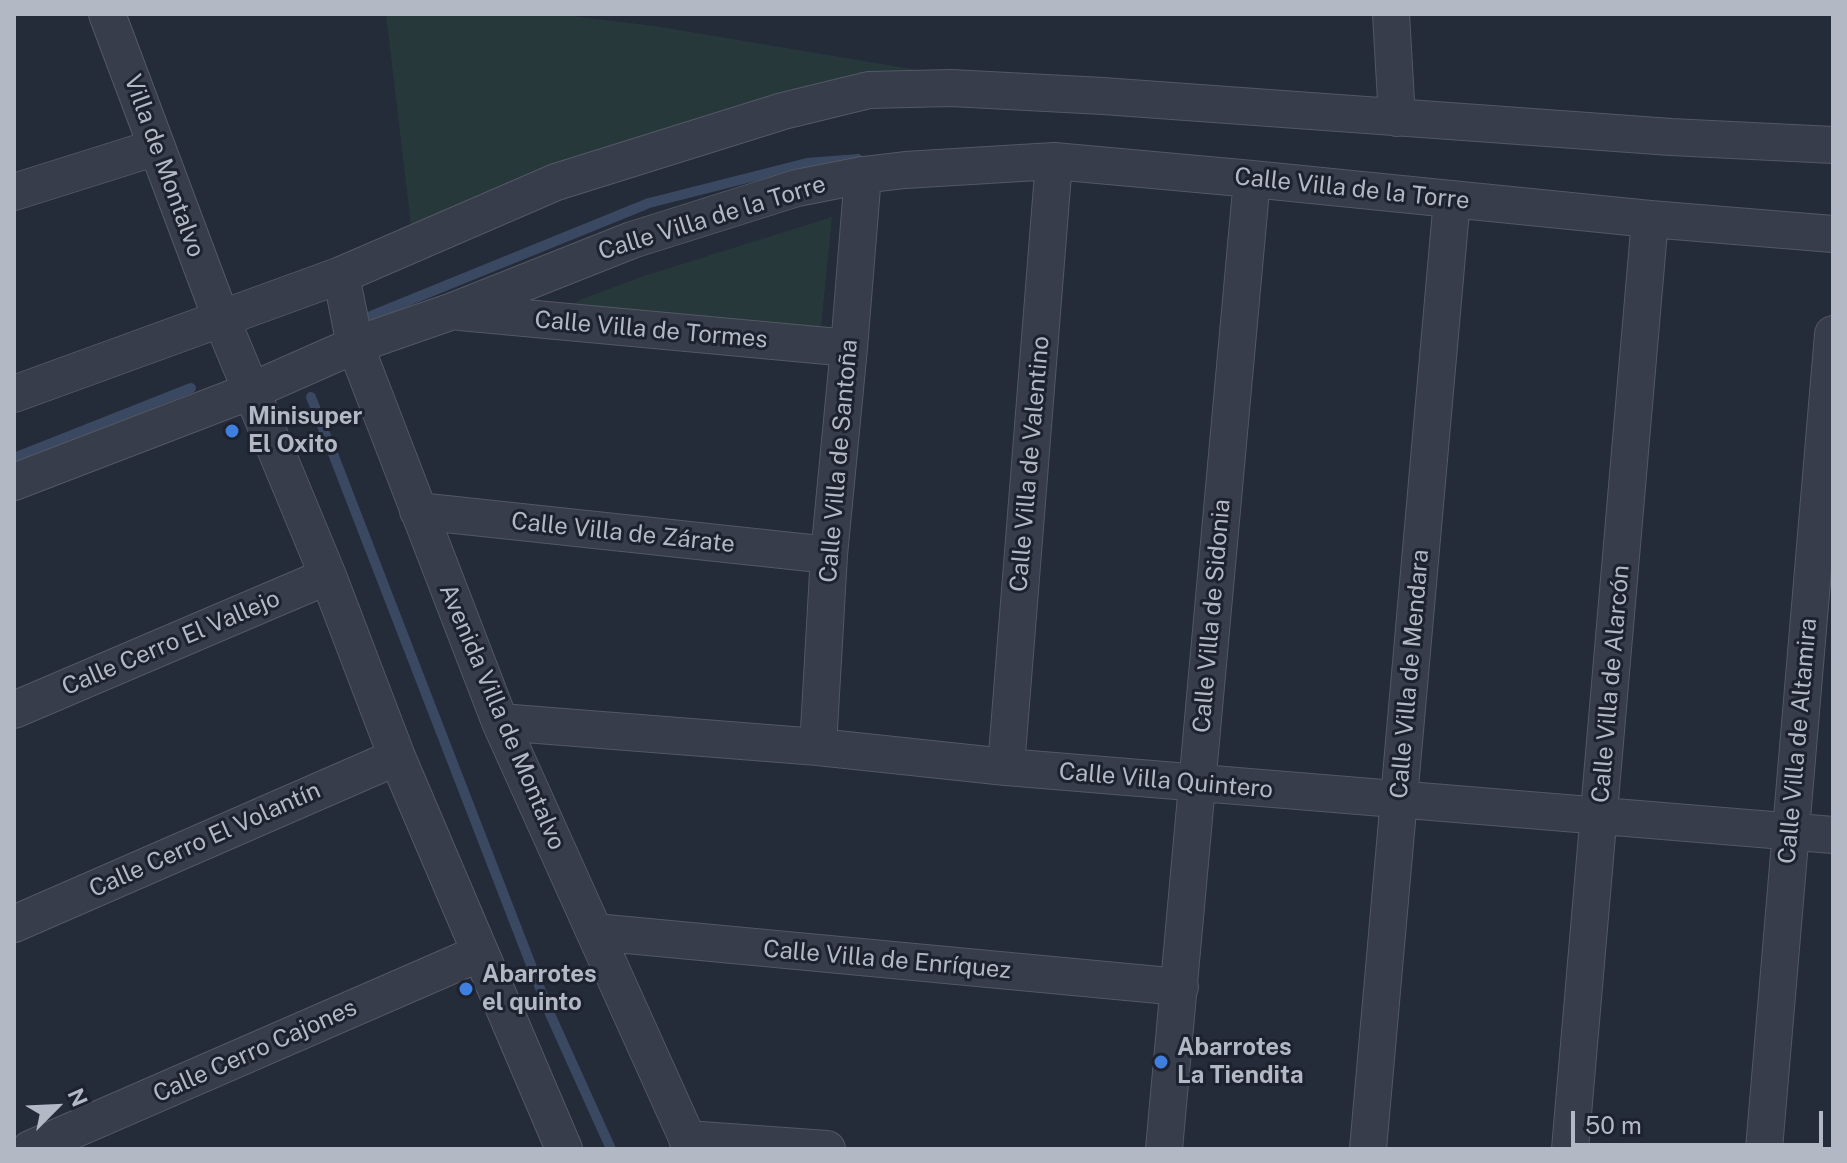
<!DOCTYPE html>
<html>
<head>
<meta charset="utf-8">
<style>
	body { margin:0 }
	#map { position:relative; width:1847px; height:1163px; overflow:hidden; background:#242b39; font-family:"Public Sans",sans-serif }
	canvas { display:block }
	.frame { position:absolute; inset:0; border:16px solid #b3b8c5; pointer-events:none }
	.north { position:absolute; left:16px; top:1067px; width:80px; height:80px; -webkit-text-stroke:6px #1d222e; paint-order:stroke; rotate:66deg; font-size:22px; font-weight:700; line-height:32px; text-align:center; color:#b3b8c5 }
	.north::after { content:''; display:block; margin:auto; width:28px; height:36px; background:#b3b8c5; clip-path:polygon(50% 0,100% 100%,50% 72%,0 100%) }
	.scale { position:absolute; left:1571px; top:1111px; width:252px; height:36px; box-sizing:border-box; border:4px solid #b3b8c5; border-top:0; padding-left:10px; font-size:24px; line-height:28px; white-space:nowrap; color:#b3b8c5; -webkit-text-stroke:6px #1d222e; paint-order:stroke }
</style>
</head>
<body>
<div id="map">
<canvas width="1847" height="1163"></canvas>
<div class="frame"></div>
<div class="north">N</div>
<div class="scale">50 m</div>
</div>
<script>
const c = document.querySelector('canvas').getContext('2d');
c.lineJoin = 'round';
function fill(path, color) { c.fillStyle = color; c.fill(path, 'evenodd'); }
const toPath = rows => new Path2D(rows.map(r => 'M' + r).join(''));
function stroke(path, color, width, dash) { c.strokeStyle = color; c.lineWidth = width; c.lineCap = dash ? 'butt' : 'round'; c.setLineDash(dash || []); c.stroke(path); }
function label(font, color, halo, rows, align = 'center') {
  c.font = font + ' "Public Sans",sans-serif'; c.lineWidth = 6; c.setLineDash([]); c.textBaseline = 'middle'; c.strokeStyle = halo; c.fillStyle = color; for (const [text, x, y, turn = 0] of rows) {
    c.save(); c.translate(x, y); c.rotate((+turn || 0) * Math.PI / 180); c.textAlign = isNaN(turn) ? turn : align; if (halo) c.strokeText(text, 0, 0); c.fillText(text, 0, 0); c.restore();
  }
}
fill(toPath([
	[386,14,555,14,655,26,1008,85,895,95,412,234],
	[832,217,818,357,525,328,582,299,644,276]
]), '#27383b');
stroke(toPath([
	[371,316,649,203,807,163,858,159],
	[311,397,550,1014,611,1149],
	[14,458,191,388]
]), '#3a4861', 10);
const minor = toPath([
	[107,14,221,318,328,576,397,757,564,1149],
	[1391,14,1397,118],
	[14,192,157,147],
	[341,275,355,345,500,722,692,1149],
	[460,312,849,348],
	[14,394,341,275,556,182,783,111,869,90,951,88,1103,96,1671,137,1833,145],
	[14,482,251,391,355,345,453,311,632,240,797,188,863,175,905,170,1054,161,1252,179,1650,219,1833,234],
	[418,511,829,555],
	[14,710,328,576],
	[500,722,818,747,1006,767,1833,835],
	[818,747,829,555,849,348,863,175],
	[1006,767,1054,161],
	[14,924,397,757],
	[595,932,1180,987],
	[687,1139,827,1149],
	[30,1149,480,953],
	[1164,1149,1252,179],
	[1368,1149,1452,199],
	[1570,1149,1650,219],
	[1764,1149,1833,334]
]);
stroke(minor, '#535864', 38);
stroke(minor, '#373d4a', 36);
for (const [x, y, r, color] of [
	[232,431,8,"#3f7fe0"],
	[466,989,8,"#3f7fe0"],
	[1161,1062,8,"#3f7fe0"]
]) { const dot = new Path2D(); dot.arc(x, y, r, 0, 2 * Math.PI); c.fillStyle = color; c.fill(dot); stroke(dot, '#1d222e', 3); }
label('24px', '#b3b8c5', '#1d222e', [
	["Villa de Montalvo",164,166,70],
	["Calle Villa de la Torre",1352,189,6],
	["Calle Villa de la Torre",712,218,-17],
	["Calle Villa de Tormes",651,330,5],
	["Calle Villa de Santoña",839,461,-85],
	["Calle Villa de Valentino",1030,464,-85],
	["Calle Villa de Zárate",623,533,6],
	["Calle Villa de Sidonia",1212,616,-85],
	["Calle Cerro El Vallejo",171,643,-23],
	["Calle Villa de Mendara",1410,674,-85],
	["Calle Villa de Alarcón",1611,684,-85],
	["Avenida Villa de Montalvo",502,717,67],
	["Calle Villa de Altamira",1798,741,-85],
	["Calle Villa Quintero",1166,781,5],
	["Calle Cerro El Volantín",205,840,-24],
	["Calle Villa de Enríquez",887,960,5],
	["Calle Cerro Cajones",255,1051,-24]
]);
label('bold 24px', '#b3b8c5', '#1d222e', [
	["Minisuper",248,417],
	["El Oxito",248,445],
	["Abarrotes",482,975],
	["el quinto",482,1003],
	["Abarrotes",1177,1048],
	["La Tiendita",1177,1076]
], 'left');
</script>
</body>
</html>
